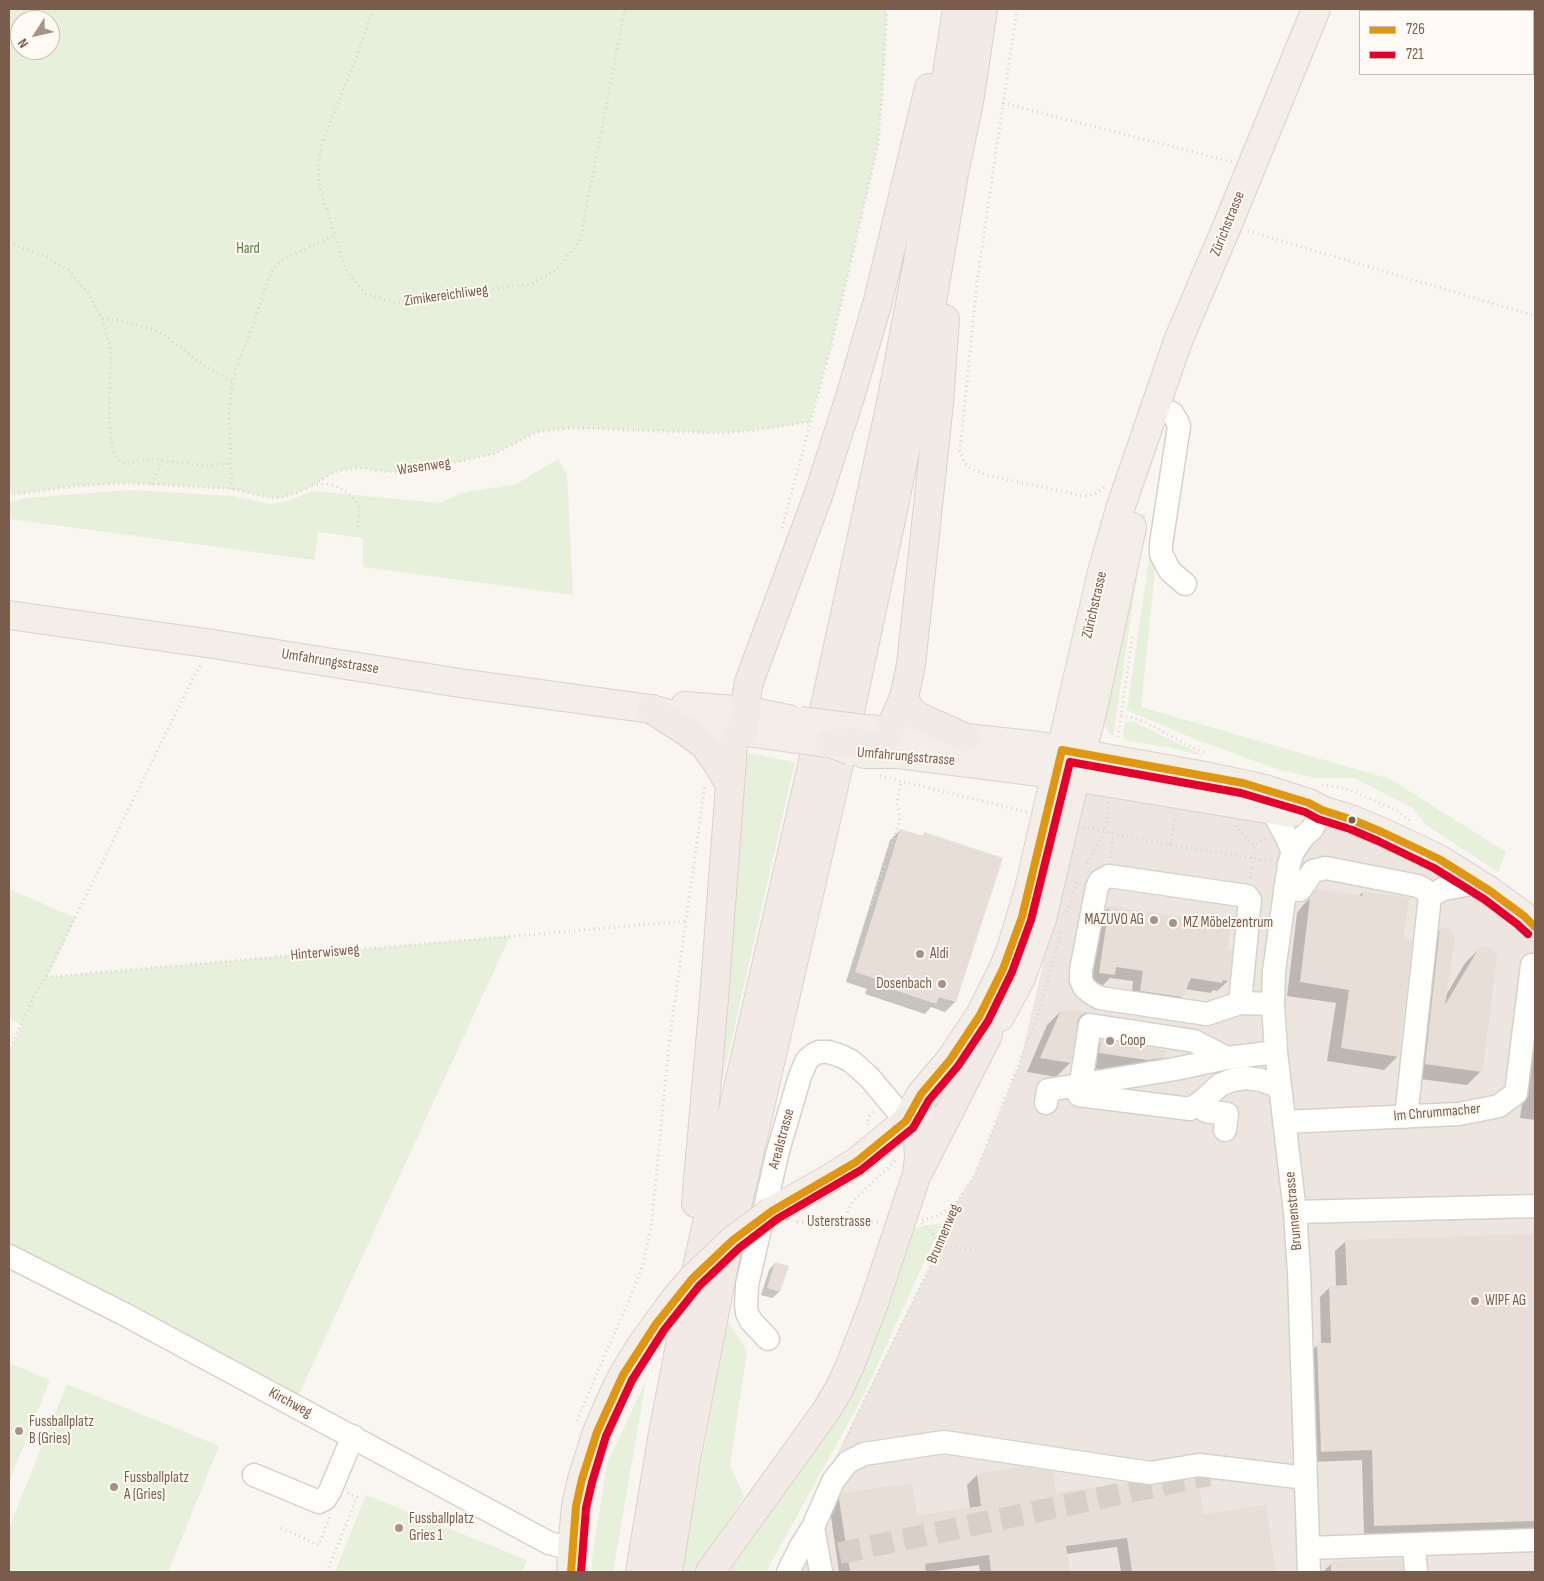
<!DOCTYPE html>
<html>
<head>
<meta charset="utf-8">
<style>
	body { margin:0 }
	#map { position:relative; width:1544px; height:1581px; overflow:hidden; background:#f9f5f0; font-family:"Sofia Sans Condensed",sans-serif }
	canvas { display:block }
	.frame { position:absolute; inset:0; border:10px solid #7a5c4d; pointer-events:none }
	.legend { position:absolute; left:1359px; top:10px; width:175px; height:65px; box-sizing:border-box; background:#fffaf3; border:1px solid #cabbb1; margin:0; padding:6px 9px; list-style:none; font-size:15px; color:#7a5c4d }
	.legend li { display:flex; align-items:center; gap:10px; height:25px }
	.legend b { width:25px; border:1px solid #cabbb1 }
	.north { position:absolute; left:10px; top:10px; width:50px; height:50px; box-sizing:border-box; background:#fffaf3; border:1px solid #cabbb1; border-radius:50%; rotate:235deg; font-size:14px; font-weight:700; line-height:20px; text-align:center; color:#7a5c4d }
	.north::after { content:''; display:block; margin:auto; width:18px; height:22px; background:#a69286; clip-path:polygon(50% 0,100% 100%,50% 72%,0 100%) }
</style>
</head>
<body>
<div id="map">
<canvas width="1544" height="1581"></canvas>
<div class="frame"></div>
<ul class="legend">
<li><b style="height:6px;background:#de970f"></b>726</li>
<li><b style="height:6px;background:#e4002b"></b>721</li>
</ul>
<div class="north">N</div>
</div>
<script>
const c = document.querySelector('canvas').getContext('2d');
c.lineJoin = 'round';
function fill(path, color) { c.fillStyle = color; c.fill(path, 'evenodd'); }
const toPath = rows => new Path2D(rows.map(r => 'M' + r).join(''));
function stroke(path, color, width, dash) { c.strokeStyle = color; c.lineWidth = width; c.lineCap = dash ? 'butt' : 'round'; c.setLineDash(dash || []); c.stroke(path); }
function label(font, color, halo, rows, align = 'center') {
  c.font = font + ' "Sofia Sans Condensed",sans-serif'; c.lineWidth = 4; c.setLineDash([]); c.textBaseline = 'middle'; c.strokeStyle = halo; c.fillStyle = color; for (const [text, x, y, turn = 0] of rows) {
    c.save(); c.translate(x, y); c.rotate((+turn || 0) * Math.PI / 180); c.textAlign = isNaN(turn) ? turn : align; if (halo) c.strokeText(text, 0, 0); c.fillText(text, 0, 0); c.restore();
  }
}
fill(toPath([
	[1075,777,1322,810,1535,927,1535,1572,779,1572,940,1246,955,1205,975,1174,1020,1062,1042,969,1058,854]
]), '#ede5e0');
fill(toPath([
	[9,9,887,9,882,99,878,145,832,343,810,422,741,432,715,433,572,428,545,431,535,433,494,454,411,472,388,472,359,468,337,471,304,490,284,497,272,498,232,489,130,483,74,486,9,495],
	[20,20,50,20,50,50,20,50],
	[558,459,567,474,573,595,363,567,363,538,318,532,314,560,9,519,9,502,26,498,130,490,232,496,269,504,288,501,312,491,440,503,462,493,516,484],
	[1159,491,1157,552,1141,707,1390,779,1506,852,1498,872,1426,825,1413,808,1354,778,1316,778,1279,770,1192,738,1127,710],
	[1142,513,1146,515,1113,737,1105,728,1103,717,1103,703],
	[1126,722,1134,722,1204,756,1167,747,1129,741,1123,738,1124,726],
	[739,751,795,762,711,1130],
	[9,889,76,918,47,977,510,936,294,1405,9,1256,9,1052,22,1025,9,1018],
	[942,1223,862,1398,766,1572,728,1572,816,1443,911,1229],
	[727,1320,747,1351,730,1465,744,1496,696,1572,682,1572],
	[9,1363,50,1380,9,1482],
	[646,1381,613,1572,592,1572,592,1559,607,1463],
	[67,1384,219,1446,168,1572,9,1572,9,1528],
	[366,1495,527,1560,522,1572,335,1572]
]), '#e7f0db');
fill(toPath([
	[900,830,921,837,925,833,1002,859,955,1002,945,1012,931,1007,925,1014,865,994,867,989,846,982,890,840],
	[1317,891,1358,897,1363,892,1401,940,1398,1056,1384,1070,1327,1061,1336,1003,1287,996,1297,913,1303,905],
	[1109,907,1226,952,1228,981,1217,991,1213,990,1211,993,1185,989,1182,996,1171,1007,1131,1001,1133,981,1110,978,1103,985,1090,983,1099,918],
	[1441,929,1445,997,1465,963,1479,949,1481,1071,1467,1085,1412,1078,1427,943],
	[1061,1011,1087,1013,1076,1025,1070,1063,1056,1077,1027,1072,1047,1025],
	[1535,1023,1535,1120,1520,1118,1533,1026],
	[1101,1041,1163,1057,1149,1071,1133,1074,1086,1067,1087,1055],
	[1535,1235,1535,1530,1364,1536,1362,1460,1311,1462,1307,1355,1318,1345,1321,1344,1320,1297,1330,1287,1336,1287,1335,1251,1346,1241],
	[775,1263,787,1267,779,1292,772,1298,761,1295,769,1270],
	[977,1475,1055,1495,1202,1516,1265,1506,1274,1572,1121,1572,1117,1547,1066,1554,1069,1572,980,1572,979,1565,928,1572,839,1572,830,1510,832,1505,843,1494,916,1516,970,1509,967,1485],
	[1401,1561,1402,1572,1323,1572,1333,1562]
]), '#0003');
fill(toPath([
	[900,829,923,836,924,832,1003,858,956,1002,939,997,936,1004,874,983,876,979,855,972],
	[1316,889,1362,896,1363,891,1409,898,1403,939,1412,940,1399,1057,1341,1048,1349,990,1300,982,1310,898],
	[1109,906,1231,924,1227,950,1232,951,1229,981,1223,980,1222,983,1191,978,1183,997,1140,991,1143,971,1116,967,1115,975,1099,973],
	[1440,928,1450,928,1455,937,1445,1005,1479,948,1487,946,1495,951,1497,958,1482,1072,1425,1064],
	[1061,1010,1074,1012,1074,1010,1090,1012,1085,1013,1080,1016,1077,1022,1071,1063,1040,1058],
	[1101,1040,1165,1050,1164,1058,1147,1060,1099,1053],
	[1535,1234,1535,1521,1374,1526,1372,1450,1321,1452,1317,1343,1331,1343,1329,1286,1347,1285,1345,1240],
	[775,1262,789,1266,780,1292,767,1288],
	[1023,1467,1053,1472,1056,1493,1128,1483,1152,1486,1198,1479,1203,1514,1266,1505,1275,1572,1132,1572,1127,1538,1066,1546,1070,1572,991,1572,989,1555,925,1564,926,1572,850,1572,839,1499,842,1493,912,1483,917,1515,981,1506,977,1474],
	[1402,1559,1403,1572,1331,1572,1331,1561]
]), '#e6ded7');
stroke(toPath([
	[807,1560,1209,1475]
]), '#d9cfc7', 22, [22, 11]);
const minor = toPath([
	[1154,409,1163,410,1172,413,1177,421,1179,426,1161,544,1161,554,1170,571,1185,584],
	[1271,809,1286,836,1293,852],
	[1285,889,1300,890,1313,871,1326,868,1418,886,1425,890,1430,896,1406,1117],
	[1430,896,1443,889,1478,883],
	[1240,1003,1250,900,1247,896,1109,876,1100,881,1097,887,1081,970,1081,980,1084,987,1091,993,1100,998,1207,1014,1240,1003,1273,1004],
	[1227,1058,1194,1041,1090,1025,1079,1095,1190,1109,1200,1103,1220,1085,1232,1080,1247,1078,1261,1080,1280,1087],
	[1046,1103,1048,1090,1175,1069,1227,1058,1276,1052],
	[1200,1103,1206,1111,1227,1114,1225,1130],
	[1284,1122,1459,1114,1499,1106,1516,1093,1532,965],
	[1295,1212,1535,1206],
	[9,1256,124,1314,549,1543,572,1549],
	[768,1339,751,1321,747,1313,746,1305,747,1285,778,1151,800,1076,807,1060,813,1055,819,1052,829,1052,841,1056,851,1061,869,1077,906,1121],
	[254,1475,319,1502,325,1499,330,1491,353,1436],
	[813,1527,821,1572],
	[1414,1545,1416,1572],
	[1308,1548,1535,1540],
	[788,1572,801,1546,813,1527,833,1481,848,1462,864,1454,944,1442,1150,1473,1199,1465,1306,1478],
	[1309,1572,1299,1272,1295,1212,1276,1052,1273,1004,1274,971,1289,864,1293,852,1303,837,1312,829,1322,810]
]);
const major = toPath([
	[9,615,213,644,460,683,651,709,717,728,790,738],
	[685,706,747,711,788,719],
	[867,729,966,738,1039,746,1205,776,1265,789,1309,803,1322,810,1353,820,1382,832,1439,859,1490,891,1524,916,1535,927],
	[864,754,898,754,1056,774,1291,813],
	[1000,1017,1021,978,1042,919,1066,816,1094,704,1132,527],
	[906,1121,921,1094,950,1060,980,1015,1003,969,1012,946,1029,889,1102,572,1120,509,1178,341,1228,224,1316,9],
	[772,1211,827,1180,856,1162,906,1121,922,1112],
	[571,1572,572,1549,576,1506,582,1479,597,1432,613,1395,623,1375,640,1347,674,1300]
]);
const highway = toPath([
	[904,697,909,708,917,716,966,738],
	[651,709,687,732,704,745,718,764,730,785],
	[870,744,877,744,882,742,889,732,904,697,911,665,939,403,945,319],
	[920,1169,988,1035],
	[696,1203,714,999,733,745,738,734,743,732,747,711,746,699,749,682,819,493,850,397,878,301,929,88],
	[640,1572,663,1433,686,1315,812,766,891,403,918,261,957,9],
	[668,1572,687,1454,726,1254,838,768,892,515,914,408,954,173,969,102,983,9],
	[710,1572,826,1411,839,1389,849,1368,873,1306,917,1174,919,1157,918,1139,916,1132,906,1121]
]);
stroke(minor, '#d7d1cb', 25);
stroke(major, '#dad1cc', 30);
stroke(highway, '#dad1cc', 30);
stroke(toPath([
	[373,9,360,48,323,141,318,163,319,180,323,198,346,270,365,293,394,303,531,284,556,270,580,241,625,9],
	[1017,9,977,282,960,451,964,462,969,467,986,475,1083,496,1095,494,1104,487],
	[9,37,24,9],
	[1003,103,1232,162],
	[1248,231,1535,316],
	[9,243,47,257,68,270,88,293,102,319,111,349,109,418,112,449,117,458,121,462,127,464,141,460,152,459,205,466,231,463],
	[102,319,117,320,152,329,164,335,203,365,233,382],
	[152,484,162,460],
	[312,485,325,484,336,486,347,492,355,500,359,508,359,516,357,531],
	[232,489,229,410,232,387,236,369,252,328,267,282,272,271,281,261,334,235],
	[9,495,74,486,130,483,232,489,272,498,284,497,304,490,337,471,359,468,388,472,411,472,494,454,535,433,545,431,572,428,715,433,741,432,810,422],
	[782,528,832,343,878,145,882,99,887,9],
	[1121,716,1133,718,1147,723,1193,748,1207,753],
	[1118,737,1133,633],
	[880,776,1027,812],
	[1322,785,1339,787,1350,790,1396,810,1412,822],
	[1235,826,1254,846],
	[1083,827,1170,845,1271,861],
	[1170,845,1176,814],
	[1111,858,1113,832],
	[1085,868,1105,830,1109,802],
	[1250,878,1254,846,1266,838],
	[871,905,899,822,900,816,897,802,901,781],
	[1067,912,1077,882],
	[46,977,686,921],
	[9,1052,35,994,46,977,190,684,202,663],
	[868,1125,867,1124,869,1116,874,1112],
	[922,1220,938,1216,955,1205],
	[797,1222,880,1222],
	[845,1222,848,1210,852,1202,893,1163,895,1160,894,1157],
	[922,1223,932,1232,940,1246,977,1250],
	[577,1421,607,1350,628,1303,643,1264,651,1228,670,1035,705,785],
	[844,1442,950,1226,955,1205,975,1174,1037,1018,1062,930],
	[281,1528,319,1545,330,1516],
	[327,1572,357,1497,347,1493],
	[527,1572,528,1570]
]), '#dcd5d0', 3, [1, 4]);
stroke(minor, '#fefefd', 22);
stroke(major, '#f3eee8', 28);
stroke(highway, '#f2eae7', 28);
const majorBridge = toPath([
	[800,721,863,729],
	[790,738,830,743,851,751],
	[674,1300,692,1279,733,1240,772,1211]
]);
const highwayBridge = toPath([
	[830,743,849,742,870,744]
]);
stroke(majorBridge, '#dad1cc', 30, []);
stroke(highwayBridge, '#dad1cc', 30, []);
stroke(toPath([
	[626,1397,650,1356,675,1320]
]), '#dcd5d0', 3, [1, 4]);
stroke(majorBridge, '#f3eee8', 28);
stroke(highwayBridge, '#f2eae7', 28);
stroke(toPath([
	[571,1572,576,1506,582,1479,597,1432,623,1375,656,1324,692,1279,733,1240,772,1211,856,1162,906,1121,921,1094,950,1060,980,1015,1003,969,1022,917,1062,750,1243,783,1309,803,1322,810,1353,820,1382,832,1439,859,1490,891,1524,916,1535,927]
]), '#de970f', 8);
stroke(toPath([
	[581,1572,586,1508,592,1482,606,1436,632,1380,664,1330,699,1286,739,1248,777,1219,861,1170,913,1128,929,1100,958,1066,988,1021,1012,972,1031,920,1070,762,1241,793,1305,812,1318,819,1350,829,1378,841,1434,868,1484,899,1517,924,1528,934]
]), '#e4002b', 8);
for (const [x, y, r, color] of [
	[1352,820,4.5,"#7a5c4d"],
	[1154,920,5,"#a69286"],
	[1173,923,5,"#a69286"],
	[920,954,5,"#a69286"],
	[942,984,5,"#a69286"],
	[1110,1041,5,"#a69286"],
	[1475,1301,5,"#a69286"],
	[19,1431,5,"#a69286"],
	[114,1487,5,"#a69286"],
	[399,1528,5,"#a69286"]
]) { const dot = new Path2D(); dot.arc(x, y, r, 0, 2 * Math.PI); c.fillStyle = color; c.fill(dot); stroke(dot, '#fffaf3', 2); }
label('15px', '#7a5c4d', '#fffaf3', [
	["Zürichstrasse",1228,224,-68],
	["Zimikereichliweg",446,296,-8],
	["Wasenweg",424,467,-8],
	["Zürichstrasse",1095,605,-77],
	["Umfahrungsstrasse",330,662,9],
	["Umfahrungsstrasse",906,757,5],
	["Hinterwisweg",325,953,-5],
	["Im Chrummacher",1437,1113,-5],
	["Arealstrasse",782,1139,-75],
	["Brunnenstrasse",1294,1211,-95],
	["Usterstrasse",839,1222],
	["Brunnenweg",944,1234,-67],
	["Kirchweg",290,1403,28]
]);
label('15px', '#537a41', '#fffaf3', [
	["Hard",248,249]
]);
label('15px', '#7a5c4d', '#fffaf3', [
	["MAZUVO AG",1144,920,"right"],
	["MZ Möbelzentrum",1183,923],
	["Aldi",930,954],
	["Dosenbach",932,984,"right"],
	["Coop",1120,1041],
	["WIPF AG",1485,1301],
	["Fussballplatz",29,1422],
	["B (Gries)",29,1439],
	["Fussballplatz",124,1478],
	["A (Gries)",124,1495],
	["Fussballplatz",409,1519],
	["Gries 1",409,1536]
], 'left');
</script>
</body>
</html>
